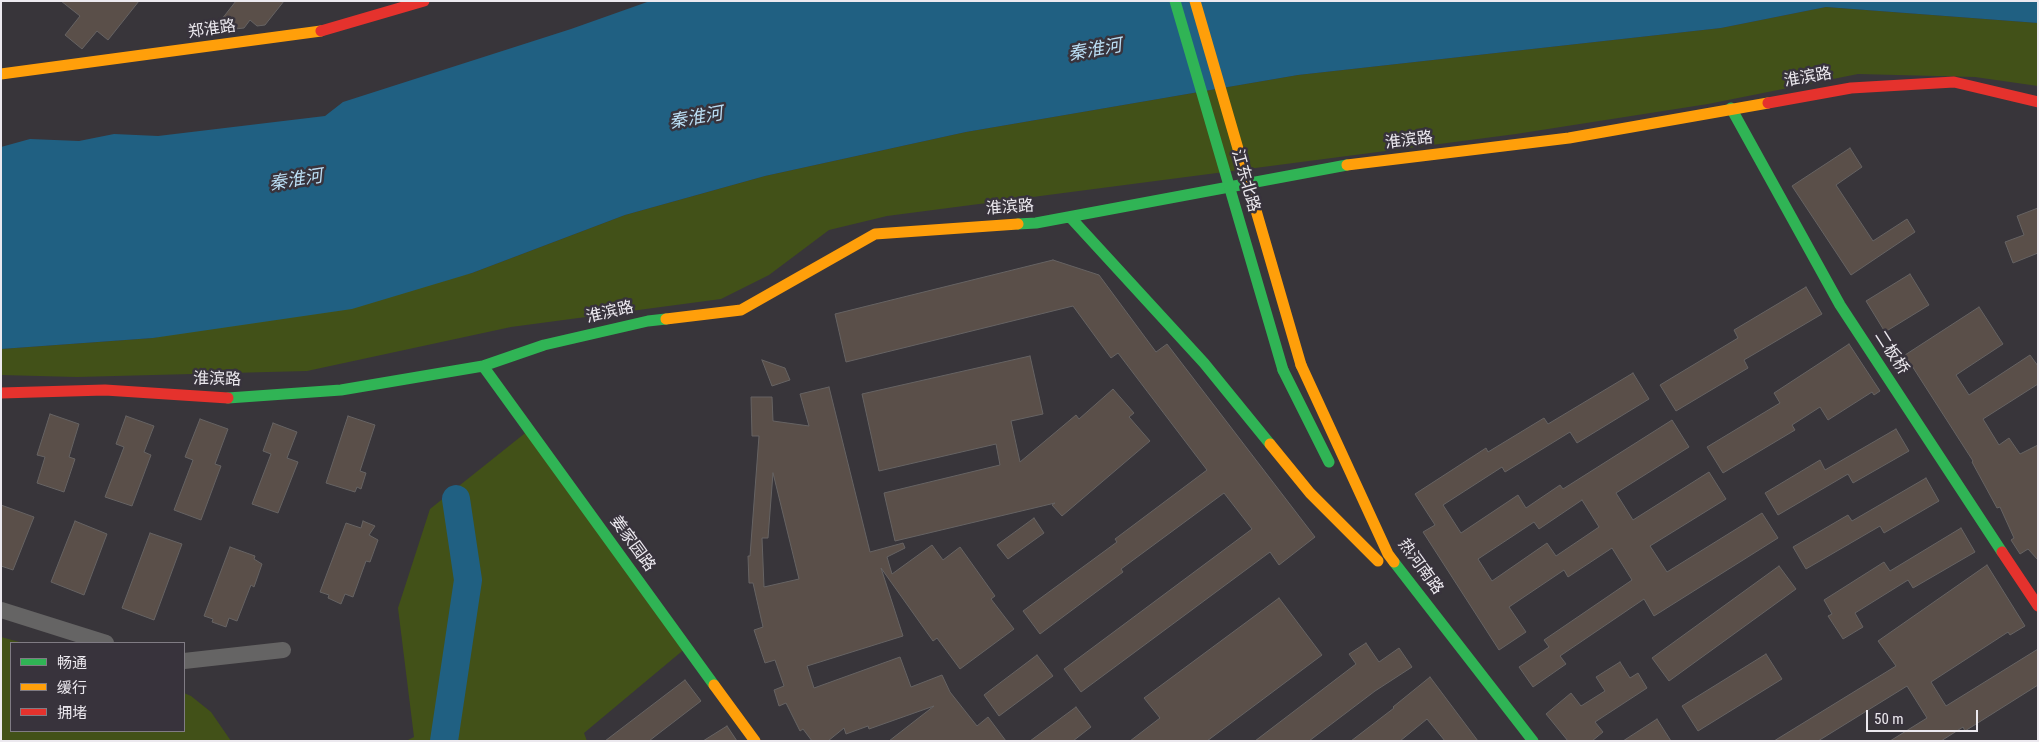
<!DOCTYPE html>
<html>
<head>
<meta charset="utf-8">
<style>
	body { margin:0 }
	#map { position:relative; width:2039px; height:742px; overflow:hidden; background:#38353a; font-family:"Roboto Condensed","Noto Sans SC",sans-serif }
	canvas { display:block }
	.frame { position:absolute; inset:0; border:2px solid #ece9ef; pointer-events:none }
	.legend { position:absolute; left:10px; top:642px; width:175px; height:90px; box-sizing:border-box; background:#38333c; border:1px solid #807c84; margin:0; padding:6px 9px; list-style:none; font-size:15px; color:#ece9ef }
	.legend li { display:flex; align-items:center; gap:10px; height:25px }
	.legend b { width:25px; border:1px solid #807c84 }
	.scale { position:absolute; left:1866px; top:710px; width:112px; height:22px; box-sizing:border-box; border:2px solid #ece9ef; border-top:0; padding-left:6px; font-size:15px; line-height:18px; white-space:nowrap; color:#ece9ef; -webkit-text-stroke:4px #38333c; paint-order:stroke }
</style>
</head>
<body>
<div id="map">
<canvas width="2039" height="742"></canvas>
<div class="frame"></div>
<ul class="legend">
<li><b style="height:6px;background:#30b455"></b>畅通</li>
<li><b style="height:6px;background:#ff9f0a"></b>缓行</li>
<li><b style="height:6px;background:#e5322d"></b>拥堵</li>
</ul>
<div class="scale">50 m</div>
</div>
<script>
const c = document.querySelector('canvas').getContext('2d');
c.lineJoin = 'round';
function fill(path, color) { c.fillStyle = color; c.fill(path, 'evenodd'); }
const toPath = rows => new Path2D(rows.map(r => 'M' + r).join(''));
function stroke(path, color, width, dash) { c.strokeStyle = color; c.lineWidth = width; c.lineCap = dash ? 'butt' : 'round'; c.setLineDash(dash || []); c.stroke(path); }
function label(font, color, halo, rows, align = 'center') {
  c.font = font + ' "Roboto Condensed","Noto Sans SC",sans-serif'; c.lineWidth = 5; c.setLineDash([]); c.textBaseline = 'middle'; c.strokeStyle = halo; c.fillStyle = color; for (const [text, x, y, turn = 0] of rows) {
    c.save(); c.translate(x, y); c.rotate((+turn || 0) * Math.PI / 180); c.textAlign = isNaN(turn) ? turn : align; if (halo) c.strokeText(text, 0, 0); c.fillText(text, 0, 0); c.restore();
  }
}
fill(toPath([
	[1826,7,2038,23,2038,86,1975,77,1858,74,1708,104,1516,134,887,216,829,230,769,275,721,299,511,327,307,371,77,377,1,375,1,349,153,338,472,273,625,215,765,176,966,132,1298,75,1721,28],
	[529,430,687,647,584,733,587,741,406,741,414,737,398,608,430,509],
	[1,637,23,643,11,643,11,731,184,731,184,693,191,696,211,712,231,741,1,741]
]), '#425118');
fill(toPath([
	[650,1,2038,1,2038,23,1826,7,1721,28,1298,75,966,132,765,176,625,215,472,273,352,309,153,338,1,349,1,147,30,139,79,141,114,134,158,136,325,116,343,102,571,29]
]), '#206082');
stroke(toPath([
	[444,741,468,580,456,499]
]), '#206082', 28);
const building = toPath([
	[61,1,139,1,108,40,97,31,82,49,65,35,80,16,61,1],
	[236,1,284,1,265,25,257,26,250,20,244,28,226,30,218,24,236,1],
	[1850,148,1862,167,1836,185,1873,241,1907,219,1915,232,1851,275,1792,186,1850,148],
	[2038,208,2038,253,2013,263,2005,242,2024,235,2017,216,2038,208],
	[1053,260,1099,275,1156,352,1167,344,1315,537,1279,565,1270,552,1081,692,1064,669,1252,529,1224,493,1121,569,1123,572,1040,634,1023,611,1117,542,1115,539,1207,470,1118,353,1111,358,1073,306,846,362,835,314,1053,260],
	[1910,274,1929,305,1885,332,1866,301,1910,274],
	[1806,287,1822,314,1744,360,1748,368,1676,411,1660,385,1738,338,1734,330,1806,287],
	[1979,307,2003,344,1956,375,1969,395,2030,355,2038,366,2038,384,1983,419,1999,445,2009,438,2020,454,2038,445,2038,560,2028,549,2020,554,2011,540,2014,538,2000,507,1997,508,1972,462,1973,461,1905,355,1979,307],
	[1849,344,1880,391,1874,395,1872,392,1828,420,1820,407,1792,425,1795,430,1723,473,1707,447,1780,403,1774,393,1849,344],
	[1030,356,1043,414,1011,421,1020,462,1076,415,1079,419,1113,389,1134,413,1129,417,1150,441,1062,516,1052,505,1055,503,895,541,884,493,1000,465,996,444,879,471,862,394,1030,356],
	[762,360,785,368,790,380,772,386,762,360],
	[1633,373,1649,399,1577,443,1570,432,1505,472,1502,467,1443,505,1461,533,1518,495,1526,508,1560,485,1563,489,1672,420,1689,447,1616,493,1633,520,1709,472,1726,499,1650,546,1667,572,1762,513,1778,538,1654,616,1644,599,1560,656,1566,664,1533,687,1519,667,1549,647,1544,640,1632,580,1612,548,1568,577,1564,570,1509,607,1526,632,1499,650,1423,532,1435,525,1415,494,1486,448,1488,452,1544,418,1548,424,1633,373],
	[1582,500,1599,527,1556,556,1547,543,1492,581,1478,559,1534,522,1539,529,1582,500],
	[829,387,870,552,903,543,905,548,887,557,892,574,932,545,943,560,960,547,995,596,991,599,1014,629,960,669,937,638,933,641,881,568,903,636,807,666,814,688,900,657,911,687,942,675,950,692,977,726,988,717,1006,741,889,741,934,706,869,729,868,726,846,734,844,728,828,741,812,741,803,729,800,731,786,703,779,706,774,690,784,686,775,660,765,663,754,630,763,627,753,583,749,583,748,556,750,556,759,436,752,436,751,397,772,397,773,421,809,426,800,394,829,387],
	[773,473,799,579,764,587,762,538,768,538,773,473],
	[50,414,79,424,69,457,75,459,64,492,37,483,45,457,37,455,50,414],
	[126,416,154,426,144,452,151,455,132,506,105,497,124,447,116,444,126,416],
	[348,416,375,425,360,471,366,473,361,489,357,487,355,492,326,483,348,416],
	[200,419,228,429,215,464,221,466,201,520,174,510,193,460,185,457,200,419],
	[273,423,297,432,287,458,298,462,278,513,252,504,271,454,263,451,273,423],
	[1896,429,1909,451,1853,483,1848,474,1778,515,1765,493,1820,460,1825,470,1896,429],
	[1926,478,1939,501,1884,533,1880,526,1806,569,1793,547,1848,515,1852,521,1926,478],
	[1,505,34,517,13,570,1,566,1,505],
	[1034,518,1044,533,1008,559,997,545,1034,518],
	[75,521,107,534,84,595,51,582,75,521],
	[363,521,375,526,369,535,378,540,370,562,366,561,353,597,345,594,341,604,328,598,329,595,320,592,346,523,361,528,363,521],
	[1961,528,1975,552,1913,588,1908,580,1855,613,1863,627,1843,639,1828,616,1832,614,1824,600,1884,562,1890,571,1961,528],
	[150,533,182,544,154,620,122,608,150,533],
	[230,547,255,556,254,559,262,564,254,587,251,585,237,621,229,618,226,627,212,622,213,619,204,616,230,547],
	[1987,565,2025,626,2010,635,2008,632,1931,682,1946,706,2038,649,2038,685,1965,731,1963,727,1941,741,1890,741,1927,718,1907,686,1818,741,1774,741,1896,666,1878,641,1987,565],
	[1779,566,1796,589,1669,681,1652,658,1779,566],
	[1279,598,1322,655,1207,741,1130,741,1160,718,1144,698,1279,598],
	[1366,643,1379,662,1399,648,1412,667,1375,691,1309,741,1255,741,1356,664,1349,654,1366,643],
	[1766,654,1782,679,1698,731,1682,706,1766,654],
	[1037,655,1053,676,999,716,984,695,1037,655],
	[1620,662,1630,678,1638,673,1647,688,1595,722,1603,732,1592,741,1568,741,1546,714,1571,693,1581,706,1605,691,1596,677,1620,662],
	[1430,677,1478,741,1445,741,1427,719,1400,741,1351,741,1394,708,1393,707,1430,677],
	[685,680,701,701,658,734,649,741,605,741,685,680],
	[1076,707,1091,727,1073,741,1030,741,1076,707],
	[1657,719,1671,741,1623,741,1657,719],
	[727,726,737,741,703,741,727,726]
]);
fill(building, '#5a4f49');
stroke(building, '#666363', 1);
stroke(toPath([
	[1,610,106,643],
	[184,661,283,650]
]), '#656464', 16);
stroke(toPath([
	[1731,108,1840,305,2002,552],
	[1070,217,1204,363,1270,444],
	[1018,224,1036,223,1347,165],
	[483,366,714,685],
	[1283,370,1329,462],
	[228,398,341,390,483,366,544,345,648,321,666,319],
	[1394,562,1533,741]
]), '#30b455', 11);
stroke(toPath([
	[1,74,321,31],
	[1347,165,1569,138,1768,103],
	[666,319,741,310,875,234,1018,224],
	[1301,365,1388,554,1394,562],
	[1270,444,1310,493,1378,561],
	[714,685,755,741]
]), '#ff9f0a', 11);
stroke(toPath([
	[321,31,424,1],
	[1768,103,1851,88,1954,82,2038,102],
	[1,393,105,390,228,398],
	[2002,552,2038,606]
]), '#e5322d', 11);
stroke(toPath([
	[1175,1,1283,370]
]), '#30b455', 11);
stroke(toPath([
	[1195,1,1301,365]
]), '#ff9f0a', 11);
label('16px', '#ece9ef', '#38333c', [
	["郑淮路",212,30,-8],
	["淮滨路",1808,78,-10],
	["淮滨路",1409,141,-7],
	["江东北路",1245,181,74],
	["淮滨路",1010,208,-4],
	["淮滨路",610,313,-13],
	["二板桥",1891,353,57],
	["淮滨路",217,380,1],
	["姜家园路",632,544,54],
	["热河南路",1420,567,54]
]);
label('italic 18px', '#bbdef4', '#38333c', [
	["秦淮河",1095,51,-10],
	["秦淮河",696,119,-10],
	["秦淮河",296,181,-9]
]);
</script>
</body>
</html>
